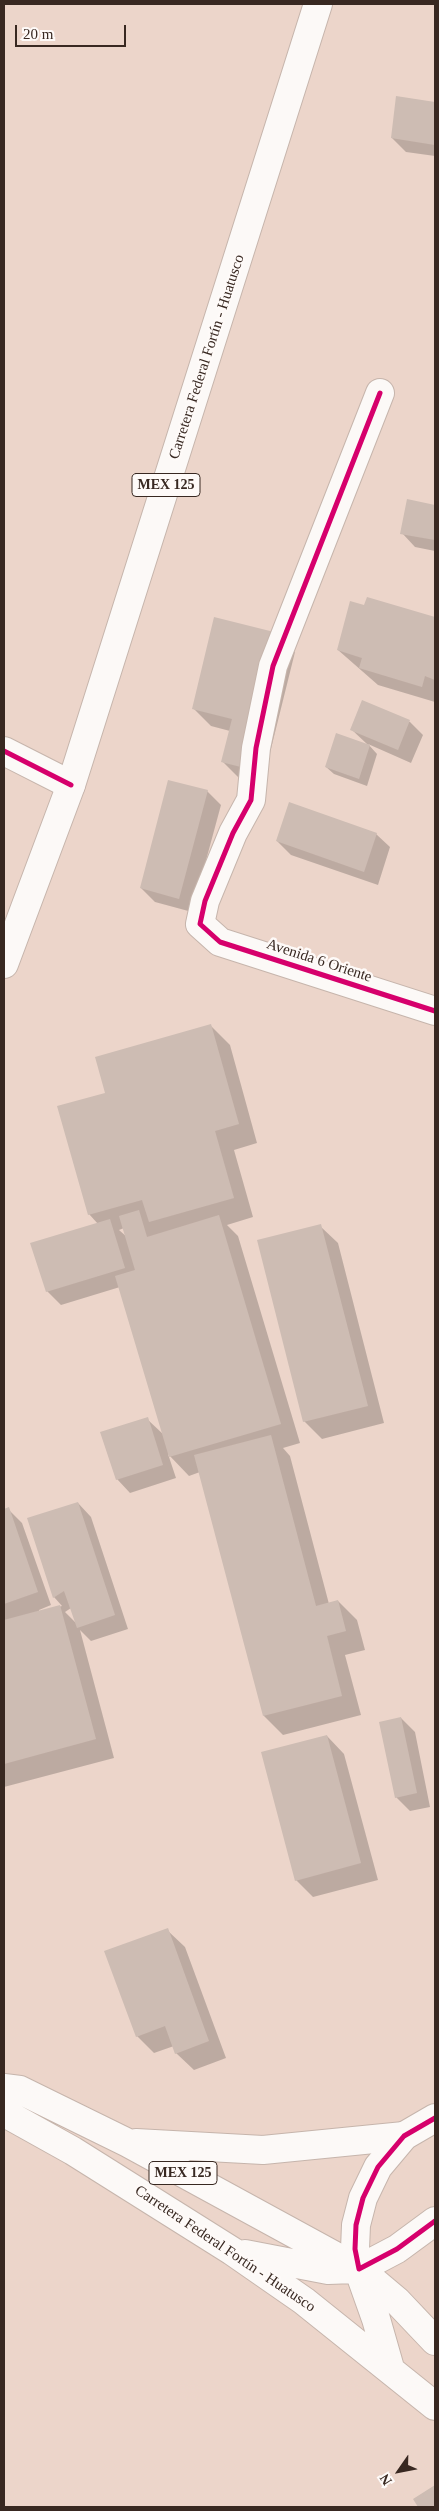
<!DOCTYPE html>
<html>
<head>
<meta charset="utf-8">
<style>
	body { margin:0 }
	#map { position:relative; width:439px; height:2511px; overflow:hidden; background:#ecd5ca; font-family:"Times New Roman",serif }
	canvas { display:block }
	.frame { position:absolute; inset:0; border:5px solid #382821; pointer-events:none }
	.north { position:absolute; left:374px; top:2446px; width:50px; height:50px; -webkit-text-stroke:4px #fefaf8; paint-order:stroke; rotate:237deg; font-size:14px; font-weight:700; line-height:20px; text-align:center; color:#382821 }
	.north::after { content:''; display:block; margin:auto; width:18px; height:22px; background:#382821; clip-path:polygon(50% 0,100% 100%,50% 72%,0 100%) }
	.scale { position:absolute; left:15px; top:25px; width:111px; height:22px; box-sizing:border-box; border:2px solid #382821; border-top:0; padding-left:6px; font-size:15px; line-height:18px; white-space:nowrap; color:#382821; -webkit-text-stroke:4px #fefaf8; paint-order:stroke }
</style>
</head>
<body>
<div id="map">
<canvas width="439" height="2511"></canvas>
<div class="frame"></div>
<div class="north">N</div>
<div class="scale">20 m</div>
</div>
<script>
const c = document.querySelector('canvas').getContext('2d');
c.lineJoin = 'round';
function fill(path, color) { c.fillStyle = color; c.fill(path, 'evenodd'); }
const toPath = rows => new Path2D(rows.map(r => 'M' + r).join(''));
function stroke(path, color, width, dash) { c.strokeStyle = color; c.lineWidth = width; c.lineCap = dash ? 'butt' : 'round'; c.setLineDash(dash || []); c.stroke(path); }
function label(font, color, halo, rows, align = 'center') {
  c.font = font + ' "Times New Roman",serif'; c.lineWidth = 5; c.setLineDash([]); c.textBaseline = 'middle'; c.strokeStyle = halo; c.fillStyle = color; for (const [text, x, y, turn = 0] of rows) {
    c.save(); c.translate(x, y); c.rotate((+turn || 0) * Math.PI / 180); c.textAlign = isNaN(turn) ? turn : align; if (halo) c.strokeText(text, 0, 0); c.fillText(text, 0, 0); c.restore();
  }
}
fill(toPath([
	[397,98,435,103,435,156,406,152,392,138],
	[408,500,435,506,435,551,415,547,402,533],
	[368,598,435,618,435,702,378,685,338,650,365,607],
	[277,635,295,652,262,785,240,779,223,762,230,731,211,726,193,708],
	[362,702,410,722,423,735,411,763,368,744,377,754,367,786,334,774,326,767,368,745,351,729],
	[207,791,221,805,192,912,155,902,141,888],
	[376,834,390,847,378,885,291,855,277,841],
	[211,1026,230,1045,257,1143,234,1150,253,1217,227,1225,238,1236,300,1443,283,1448,290,1456,329,1604,338,1601,357,1620,365,1650,345,1655,361,1715,283,1735,264,1716,200,1472,189,1476,168,1454,176,1478,130,1493,117,1479,147,1419,164,1435,120,1287,61,1305,47,1291,98,1224,89,1214,107,1094],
	[124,1228,127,1237,119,1230],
	[320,1226,338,1243,384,1423,322,1439,304,1421],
	[78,1503,91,1517,128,1629,91,1641,80,1630,114,1758,4,1787,4,1510,8,1509,22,1523,51,1605,39,1610,39,1612,62,1606,54,1597],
	[71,1608,76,1623,65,1612],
	[401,1718,415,1732,430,1807,410,1811,396,1797],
	[327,1736,344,1754,378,1880,313,1897,296,1880],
	[167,1930,185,1947,226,2058,194,2070,176,2053,174,2046,154,2053,137,2036]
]), '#0003');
fill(toPath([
	[396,96,435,102,435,145,391,138],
	[407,499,435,505,435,540,400,534],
	[367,597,435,617,435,680,425,676,422,687,359,668,362,658,337,650,350,601,364,605],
	[214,617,278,633,245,768,221,762,232,719,192,709],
	[362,700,410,720,398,750,350,730],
	[336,733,370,745,359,779,325,767],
	[168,780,208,790,179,899,140,888],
	[289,802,377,833,364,872,276,841],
	[211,1024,239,1124,215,1131,234,1198,149,1222,142,1200,88,1215,57,1106,105,1093,95,1057],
	[139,1210,147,1237,219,1215,281,1424,169,1457,115,1276,135,1270,119,1216],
	[110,1219,125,1268,46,1292,30,1243],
	[321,1224,368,1406,303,1422,257,1240],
	[148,1417,163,1465,116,1480,100,1432],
	[271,1435,316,1606,338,1600,346,1631,327,1636,342,1696,263,1716,194,1455],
	[78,1502,115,1615,77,1628,64,1591,53,1598,27,1518],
	[9,1507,38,1592,4,1604,4,1509],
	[60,1605,96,1739,4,1764,4,1620],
	[401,1717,417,1793,395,1798,379,1722],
	[327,1735,361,1863,295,1881,261,1752],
	[168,1928,209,2041,175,2054,165,2026,136,2037,104,1951],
	[435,2485,435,2507,418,2507,413,2499]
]), '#cdbcb3');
const street = toPath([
	[380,393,273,666,256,748,251,800,233,833,205,901,200,924,220,942,435,1011],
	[4,751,71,785],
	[435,2118,404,2136,378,2167,363,2198,356,2225,355,2249,359,2269,397,2249,435,2221]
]);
const primary = toPath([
	[4,964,71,785,318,4],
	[4,2088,20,2090,128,2143,359,2269,397,2301,435,2341],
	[4,2109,12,2117,73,2151,232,2251,304,2301,435,2406],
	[136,2143,263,2150,404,2136],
	[245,2254,328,2270,355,2269],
	[359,2271,376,2319,390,2368]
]);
stroke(street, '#c6b5ac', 30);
stroke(primary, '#c6b5ac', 30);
stroke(street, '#fcf9f7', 28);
stroke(primary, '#fcf9f7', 28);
stroke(toPath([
	[380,393,273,666,256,748,251,800,233,833,205,901,200,924,220,942,435,1011],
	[4,751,71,785],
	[435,2118,404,2136,378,2167,363,2198,356,2225,355,2249,359,2269,397,2249,435,2221]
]), '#d6006c', 5);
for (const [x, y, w] of [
	[166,485,68],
	[183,2173,68]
]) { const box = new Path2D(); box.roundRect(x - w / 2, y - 11.5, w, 23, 4); c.fillStyle = '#fefaf8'; c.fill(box); stroke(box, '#382821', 1); }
label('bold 14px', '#382821', null, [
	["MEX 125",166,485],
	["MEX 125",183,2173]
]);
label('15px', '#382821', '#fefaf8', [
	["Carretera Federal Fortín - Huatusco",207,357,-72],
	["Avenida 6 Oriente",319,961,18],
	["Carretera Federal Fortín - Huatusco",225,2249,34]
]);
</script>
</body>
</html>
